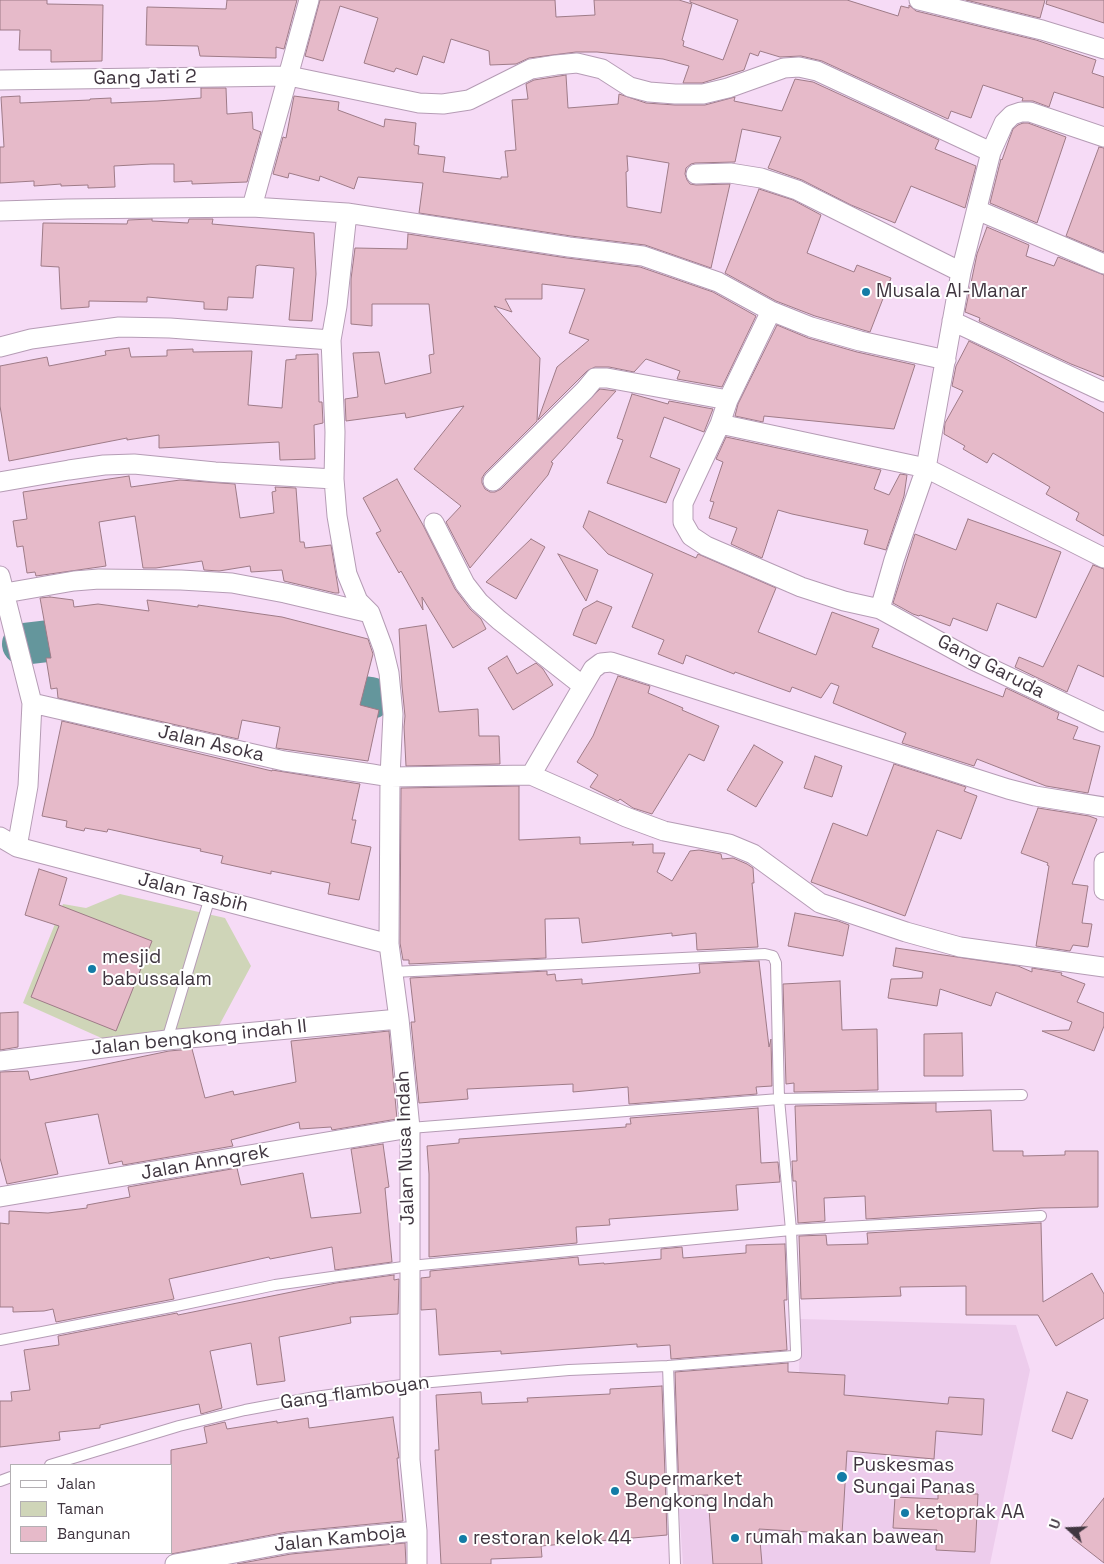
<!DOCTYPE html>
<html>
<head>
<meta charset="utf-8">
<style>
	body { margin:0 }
	#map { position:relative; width:1104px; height:1564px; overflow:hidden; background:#f6dbf6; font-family:"Space Grotesk",sans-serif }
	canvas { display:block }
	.legend { position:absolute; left:10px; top:1464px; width:162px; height:90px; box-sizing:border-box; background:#fff; border:1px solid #b3afb3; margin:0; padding:6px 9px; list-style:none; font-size:15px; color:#403640 }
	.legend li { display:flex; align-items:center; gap:10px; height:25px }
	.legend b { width:25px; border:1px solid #b3afb3 }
	.north { position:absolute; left:1044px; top:1504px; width:50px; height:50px; -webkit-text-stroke:4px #fff; paint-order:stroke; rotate:290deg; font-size:14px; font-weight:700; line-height:20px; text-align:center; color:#403640 }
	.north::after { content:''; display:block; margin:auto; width:18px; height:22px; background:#403640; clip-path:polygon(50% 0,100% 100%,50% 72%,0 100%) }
</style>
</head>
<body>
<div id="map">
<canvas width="1104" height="1564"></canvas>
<ul class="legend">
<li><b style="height:6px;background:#fff"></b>Jalan</li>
<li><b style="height:14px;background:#cfd5b8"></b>Taman</li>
<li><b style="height:14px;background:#e6bac9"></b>Bangunan</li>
</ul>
<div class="north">U</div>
</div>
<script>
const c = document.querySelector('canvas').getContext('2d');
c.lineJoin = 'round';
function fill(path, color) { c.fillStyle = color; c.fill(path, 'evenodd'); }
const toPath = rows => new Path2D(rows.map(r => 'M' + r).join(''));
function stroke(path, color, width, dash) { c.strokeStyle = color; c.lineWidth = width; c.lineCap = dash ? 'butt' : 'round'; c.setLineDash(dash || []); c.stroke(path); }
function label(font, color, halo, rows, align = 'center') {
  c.font = font + ' "Space Grotesk",sans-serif'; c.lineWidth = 4; c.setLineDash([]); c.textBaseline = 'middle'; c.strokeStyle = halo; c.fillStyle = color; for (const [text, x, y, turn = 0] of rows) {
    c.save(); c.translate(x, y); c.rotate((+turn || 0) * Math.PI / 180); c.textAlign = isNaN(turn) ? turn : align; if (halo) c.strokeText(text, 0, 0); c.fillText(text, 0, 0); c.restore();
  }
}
fill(toPath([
	[800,1319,1016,1325,1030,1370,990,1564,683,1564,671,1391,799,1381]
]), '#edccec');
fill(toPath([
	[120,894,225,918,251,966,214,1035,126,1049,23,1003,63,904,86,908]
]), '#cfd5b8');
stroke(toPath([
	[23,644,57,640,107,644],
	[306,684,356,696,371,698]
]), '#64969c', 42);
const building = toPath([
	[0,0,47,0,47,4,103,5,102,61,51,62,51,50,19,50,20,30,0,30,0,0],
	[227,0,297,0,284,49,276,47,276,58,200,56,198,46,146,45,147,7,226,9,227,0],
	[320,0,555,0,556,17,595,15,594,0,679,0,692,4,682,40,684,41,683,46,723,60,738,20,690,2,690,0,847,0,898,16,901,6,909,8,909,5,916,11,1036,40,1096,60,1092,73,1104,77,1104,108,1054,92,1049,107,1033,101,1022,101,1023,98,983,85,971,118,951,111,948,119,822,61,801,56,780,57,760,51,758,56,750,53,744,70,702,83,683,83,689,66,663,59,597,52,576,52,529,58,516,64,490,65,489,51,451,39,444,63,423,56,417,75,396,68,394,72,364,63,378,18,340,6,323,61,305,56,320,0],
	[966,0,1045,0,1040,18,966,0],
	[1047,0,1104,0,1104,23,1046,4,1047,0],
	[566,75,568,108,618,104,619,94,646,103,675,105,705,105,735,97,734,101,782,111,795,79,813,82,939,140,935,149,976,166,965,208,911,186,895,223,851,205,802,180,768,168,781,137,742,129,735,162,695,163,691,164,686,168,685,174,687,180,690,184,696,185,730,184,711,268,645,245,571,236,419,213,423,183,358,177,354,189,320,176,319,181,289,173,288,178,273,174,283,137,286,138,294,96,339,102,338,110,384,127,385,119,416,123,414,145,419,146,418,154,445,157,443,172,501,179,501,177,508,177,505,151,516,150,512,100,528,99,526,84,534,80,566,75],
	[627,156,669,163,661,213,627,207,626,172,628,171,627,156],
	[201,88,226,88,227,114,252,112,253,129,261,132,247,182,192,184,192,181,174,182,174,164,151,164,114,166,115,187,88,188,88,185,61,186,61,184,34,186,34,181,0,183,0,147,4,147,1,97,20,96,20,103,90,100,90,99,111,98,111,103,157,101,201,98,201,88],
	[1023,123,1028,123,1066,137,1037,223,990,203,1001,159,1002,160,1009,140,1013,129,1018,125,1023,123],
	[1099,147,1104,148,1104,252,1066,236,1099,147],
	[759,189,793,200,821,215,807,253,854,272,857,265,891,278,870,332,815,316,776,301,725,273,759,189],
	[152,219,152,221,188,223,189,219,213,219,212,224,314,233,316,274,312,321,289,320,294,268,259,265,256,266,253,298,228,297,227,310,204,309,204,302,147,297,147,302,89,301,89,307,61,309,59,267,41,266,43,223,127,224,128,220,152,219],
	[987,227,1029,245,1026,256,1054,266,1058,257,1104,275,1104,377,1071,364,979,321,980,318,965,312,977,254,987,227],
	[408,234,567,258,640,267,713,292,756,316,722,387,677,379,680,371,646,359,634,372,609,367,595,367,587,371,538,420,557,367,589,340,569,333,585,289,542,284,542,299,505,299,512,312,494,306,540,358,537,421,485,473,482,478,482,483,485,489,490,492,495,492,501,489,600,389,616,391,551,462,553,463,548,475,470,568,446,522,461,506,414,469,464,406,406,418,405,413,346,421,345,399,358,397,353,353,379,352,385,384,431,373,429,355,434,354,429,304,372,304,372,326,351,324,351,279,355,248,407,249,408,234],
	[777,325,808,338,857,352,915,365,894,429,764,416,763,422,735,416,738,404,777,325],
	[969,341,1004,358,1104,413,1104,536,1076,520,1079,513,1046,494,1050,487,993,453,987,463,963,449,965,446,944,434,945,423,963,391,952,386,956,366,969,341],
	[129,348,131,357,167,356,167,350,193,349,193,352,252,351,248,405,282,408,286,360,296,359,296,355,318,354,319,402,322,402,323,423,314,425,315,459,280,460,279,442,159,448,159,435,127,440,127,438,9,461,0,406,0,366,47,357,49,366,106,355,105,351,129,348],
	[632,394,668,404,669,401,713,409,704,432,664,417,650,457,680,469,666,503,607,483,623,440,617,438,632,394],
	[726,437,881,470,874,489,889,495,900,474,907,475,904,496,886,550,864,544,868,530,792,514,778,510,762,558,731,544,737,528,709,518,714,502,710,501,723,462,716,459,726,437],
	[129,476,131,487,180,480,235,484,240,518,274,513,272,492,276,491,275,487,296,488,300,542,304,542,305,548,331,545,339,593,335,593,284,581,282,570,251,572,250,566,219,571,204,570,202,561,156,568,143,568,135,516,99,522,106,566,36,576,35,572,27,573,23,546,17,547,13,521,27,519,23,492,129,476],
	[397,479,423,525,455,589,470,609,481,619,486,629,453,648,422,597,423,610,401,571,399,573,376,533,381,531,363,498,397,479],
	[589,511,696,558,698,554,776,588,758,632,816,655,832,612,879,629,872,647,1003,697,1006,688,1059,713,1057,719,1078,727,1073,739,1100,746,1088,793,1046,786,977,759,974,766,902,743,906,733,833,703,839,686,831,683,821,698,792,687,790,692,735,672,734,674,686,655,683,664,658,654,664,640,632,627,653,574,608,554,583,527,589,511],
	[968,519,1061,552,1036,618,997,603,987,631,953,618,950,626,920,615,919,616,913,614,893,603,915,534,956,550,968,519],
	[531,539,545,547,516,599,486,582,531,539],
	[558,554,598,570,586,601,558,554],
	[1093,565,1104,569,1104,677,1078,665,1067,692,1015,667,1019,657,1043,667,1093,565],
	[50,597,73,600,74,607,98,604,149,611,147,600,198,607,198,605,282,617,368,639,373,654,360,705,379,710,368,761,276,748,280,727,242,720,238,739,58,698,57,688,51,689,46,658,51,658,40,598,50,597],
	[597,601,612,607,596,644,573,635,583,609,597,601],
	[426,625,439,712,478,709,479,736,499,736,500,764,406,766,404,727,405,716,402,686,399,629,426,625],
	[507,656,517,674,536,663,543,669,553,685,513,710,488,668,507,656],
	[618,676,650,686,648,693,683,708,682,710,719,726,704,761,689,754,652,814,633,808,620,799,618,801,590,787,598,775,577,762,593,736,618,676],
	[62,721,272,771,272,770,360,784,352,820,356,820,351,843,371,847,359,900,328,894,330,883,271,871,271,874,221,863,223,856,200,851,201,849,167,842,108,829,107,832,85,828,84,831,66,827,67,821,42,816,62,721],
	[754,745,783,762,756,807,727,790,754,745],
	[815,756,842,766,832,797,804,788,815,756],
	[894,764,966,787,964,791,977,796,961,839,937,830,905,916,811,882,833,823,867,836,894,764],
	[519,786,519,840,580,837,580,844,634,842,632,845,653,844,653,853,665,853,657,872,672,881,690,851,699,850,721,854,722,859,733,858,747,864,753,868,754,883,752,883,758,947,697,950,696,933,672,936,672,933,582,943,579,918,545,919,546,958,409,964,409,960,403,960,400,943,401,788,519,786],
	[1038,808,1089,816,1097,819,1072,884,1088,886,1082,923,1092,924,1088,947,1073,945,1070,951,1036,946,1049,866,1047,865,1048,863,1021,853,1038,808],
	[39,869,67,878,59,905,152,941,116,1031,31,997,59,926,25,915,39,869],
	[795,913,838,921,849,925,843,956,788,946,795,913],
	[896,948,1018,966,1032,972,1032,968,1062,973,1061,975,1085,984,1077,1002,1104,1013,1104,1026,1094,1051,1042,1031,1069,1030,1072,1022,996,992,991,1006,940,989,937,1006,888,998,891,979,922,978,923,972,893,966,896,948],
	[759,961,769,1047,771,1039,772,1086,756,1087,757,1094,629,1104,628,1087,573,1092,573,1084,467,1089,468,1099,419,1103,411,1022,415,1022,410,978,547,971,547,975,555,974,556,981,582,979,582,984,700,973,699,964,759,961],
	[840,981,842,1030,877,1029,878,1090,794,1092,794,1083,786,1084,783,984,840,981],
	[18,1012,18,1047,0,1050,0,1013,18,1012],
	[389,1031,397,1119,332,1130,331,1127,300,1129,299,1122,231,1140,233,1146,123,1165,122,1161,109,1164,98,1114,45,1123,58,1174,7,1184,0,1158,0,1072,28,1071,30,1080,169,1051,192,1049,205,1098,233,1091,234,1095,296,1082,291,1041,389,1031],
	[962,1033,963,1076,924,1076,924,1034,962,1033],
	[936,1103,936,1112,991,1110,993,1151,1023,1151,1023,1156,1065,1155,1065,1151,1098,1151,1098,1207,1041,1208,866,1219,865,1196,824,1198,825,1221,798,1223,796,1181,793,1181,792,1161,797,1161,795,1106,936,1103],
	[758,1108,761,1163,778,1162,780,1182,736,1185,738,1210,609,1219,610,1225,576,1227,577,1243,429,1257,429,1174,427,1146,459,1143,459,1139,626,1127,626,1124,631,1124,630,1118,758,1108],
	[383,1144,389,1187,385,1188,392,1262,335,1270,332,1247,270,1259,269,1257,169,1279,174,1299,56,1322,53,1309,44,1311,13,1312,13,1307,0,1307,0,1223,9,1224,9,1211,48,1213,87,1208,87,1205,130,1197,128,1187,237,1168,241,1185,303,1173,311,1218,361,1213,351,1149,383,1144],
	[1041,1223,1043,1302,1092,1273,1104,1294,1104,1318,1056,1346,1038,1315,966,1315,966,1286,900,1287,901,1296,801,1299,799,1236,826,1235,827,1245,868,1244,867,1233,1041,1223],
	[785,1244,787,1300,784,1300,787,1350,671,1359,670,1345,637,1347,637,1344,501,1354,501,1351,439,1355,436,1309,421,1310,421,1278,430,1277,430,1271,578,1257,579,1265,604,1263,604,1264,661,1259,661,1249,682,1247,683,1258,746,1253,746,1245,785,1244],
	[394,1275,394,1280,399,1279,398,1314,350,1317,351,1323,279,1337,285,1381,257,1385,251,1343,210,1351,222,1408,201,1414,199,1404,100,1425,100,1428,59,1432,60,1440,0,1447,0,1401,12,1401,11,1392,30,1390,24,1350,59,1345,58,1336,177,1313,178,1315,336,1283,394,1275],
	[788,1363,788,1372,845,1375,844,1395,948,1404,949,1397,984,1399,982,1435,936,1431,934,1459,847,1451,842,1534,759,1529,762,1564,713,1564,708,1495,679,1496,675,1372,788,1363],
	[662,1386,667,1535,541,1546,542,1557,491,1559,491,1564,441,1564,435,1450,439,1450,436,1395,481,1392,482,1404,528,1402,527,1398,610,1394,610,1389,662,1386],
	[1067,1392,1088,1400,1072,1439,1052,1431,1067,1392],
	[393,1417,399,1458,397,1458,403,1521,287,1532,171,1554,171,1450,207,1443,204,1427,225,1422,227,1429,277,1421,277,1423,308,1418,309,1428,393,1417],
	[938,1493,978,1494,975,1552,936,1550,937,1530,893,1528,895,1497,938,1499,938,1493],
	[1104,1498,1104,1563,1072,1538,1104,1498],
	[405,1543,406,1564,237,1564,291,1554,405,1543]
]);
fill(building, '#e6bac9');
stroke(building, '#9e7b87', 1);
const lane = toPath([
	[393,972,765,954,773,956,776,963,779,1099,791,1230,796,1351,796,1355,793,1356,668,1366,675,1564],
	[167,1040,210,897],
	[410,1128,779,1099,1022,1095],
	[0,1340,176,1306,275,1285,410,1266,791,1230,1041,1216],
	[50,1465,179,1426,245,1410,315,1397,409,1384,569,1370,668,1366],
	[0,1481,11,1477]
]);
const street = toPath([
	[919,0,1042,30,1104,49],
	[0,80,289,76,419,103,443,104,469,100,531,69,556,65,577,63,602,69,630,87,649,92,675,94,703,94,728,88,784,68,799,67,817,71,991,152],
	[696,174,730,173,761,178,797,190,961,272],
	[252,207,309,0],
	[977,210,1104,264],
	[0,211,67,209,252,207,347,213,569,247,643,256,718,282,771,311,811,327,860,341,946,360],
	[347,213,337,306,331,340,335,432,334,479,337,516,347,574,358,601,370,613,383,648,389,673,393,714,390,777,389,944,399,1019,410,1128,410,1460,417,1531,417,1564],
	[771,311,728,400,720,424,683,503,683,522,691,536,706,546,801,587,844,601,880,609,973,660,1104,722],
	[952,321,1104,392],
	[0,347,31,339,119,327,170,328,331,340],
	[720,424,926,468,1104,558],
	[493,481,585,390,595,378,607,378,728,400],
	[0,482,69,470,104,465,134,464,215,472,334,479],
	[434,523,465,584,479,602,499,620,583,686],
	[0,576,32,703,28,786,17,847],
	[5,593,74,581,99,579,181,580,232,583,285,593,370,613],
	[880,609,894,560,926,468,961,272,991,152,1004,123,1012,115,1021,112,1030,112,1104,137],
	[32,703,284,761,372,774,390,777,531,775,626,817,664,831,729,844,753,854,820,903,906,932,960,947,1104,967],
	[531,775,593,669,601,663,611,662,1008,789,1035,796,1104,807],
	[0,837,17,847,389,944],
	[1104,862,1104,890],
	[0,1061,167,1040,399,1019],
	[0,1197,410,1128],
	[175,1564,289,1543,417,1531]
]);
stroke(lane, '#b59cb5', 12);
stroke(street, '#b59cb5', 21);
stroke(lane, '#fff', 10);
stroke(street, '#fff', 19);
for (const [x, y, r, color] of [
	[866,292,5,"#137ca6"],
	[92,969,5,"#137ca6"],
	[842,1477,6,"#137ca6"],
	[615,1491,5,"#137ca6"],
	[905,1513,5,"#137ca6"],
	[735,1538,5,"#137ca6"],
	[463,1539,5,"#137ca6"]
]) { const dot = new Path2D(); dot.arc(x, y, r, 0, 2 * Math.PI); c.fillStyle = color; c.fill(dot); stroke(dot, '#fff', 2); }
label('19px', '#403640', '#fff', [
	["Gang Jati 2",145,78,-1],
	["Gang Garuda",991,667,27],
	["Jalan Asoka",211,744,13],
	["Jalan Tasbih",193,893,14],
	["Jalan bengkong indah II",199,1038,-6],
	["Jalan Nusa Indah",406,1148,-92],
	["Jalan Anngrek",205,1163,-10],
	["Gang flamboyan",355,1393,-8],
	["Jalan Kamboja",340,1539,-6]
]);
label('19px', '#403640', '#fff', [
	["Musala Al-Manar",876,292],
	["mesjid",102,958],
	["babussalam",102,980],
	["Puskesmas",853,1466],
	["Sungai Panas",853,1488],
	["Supermarket",625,1480],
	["Bengkong Indah",625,1502],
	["ketoprak AA",915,1513],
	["rumah makan bawean",745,1538],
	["restoran kelok 44",473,1539]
], 'left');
</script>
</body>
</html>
